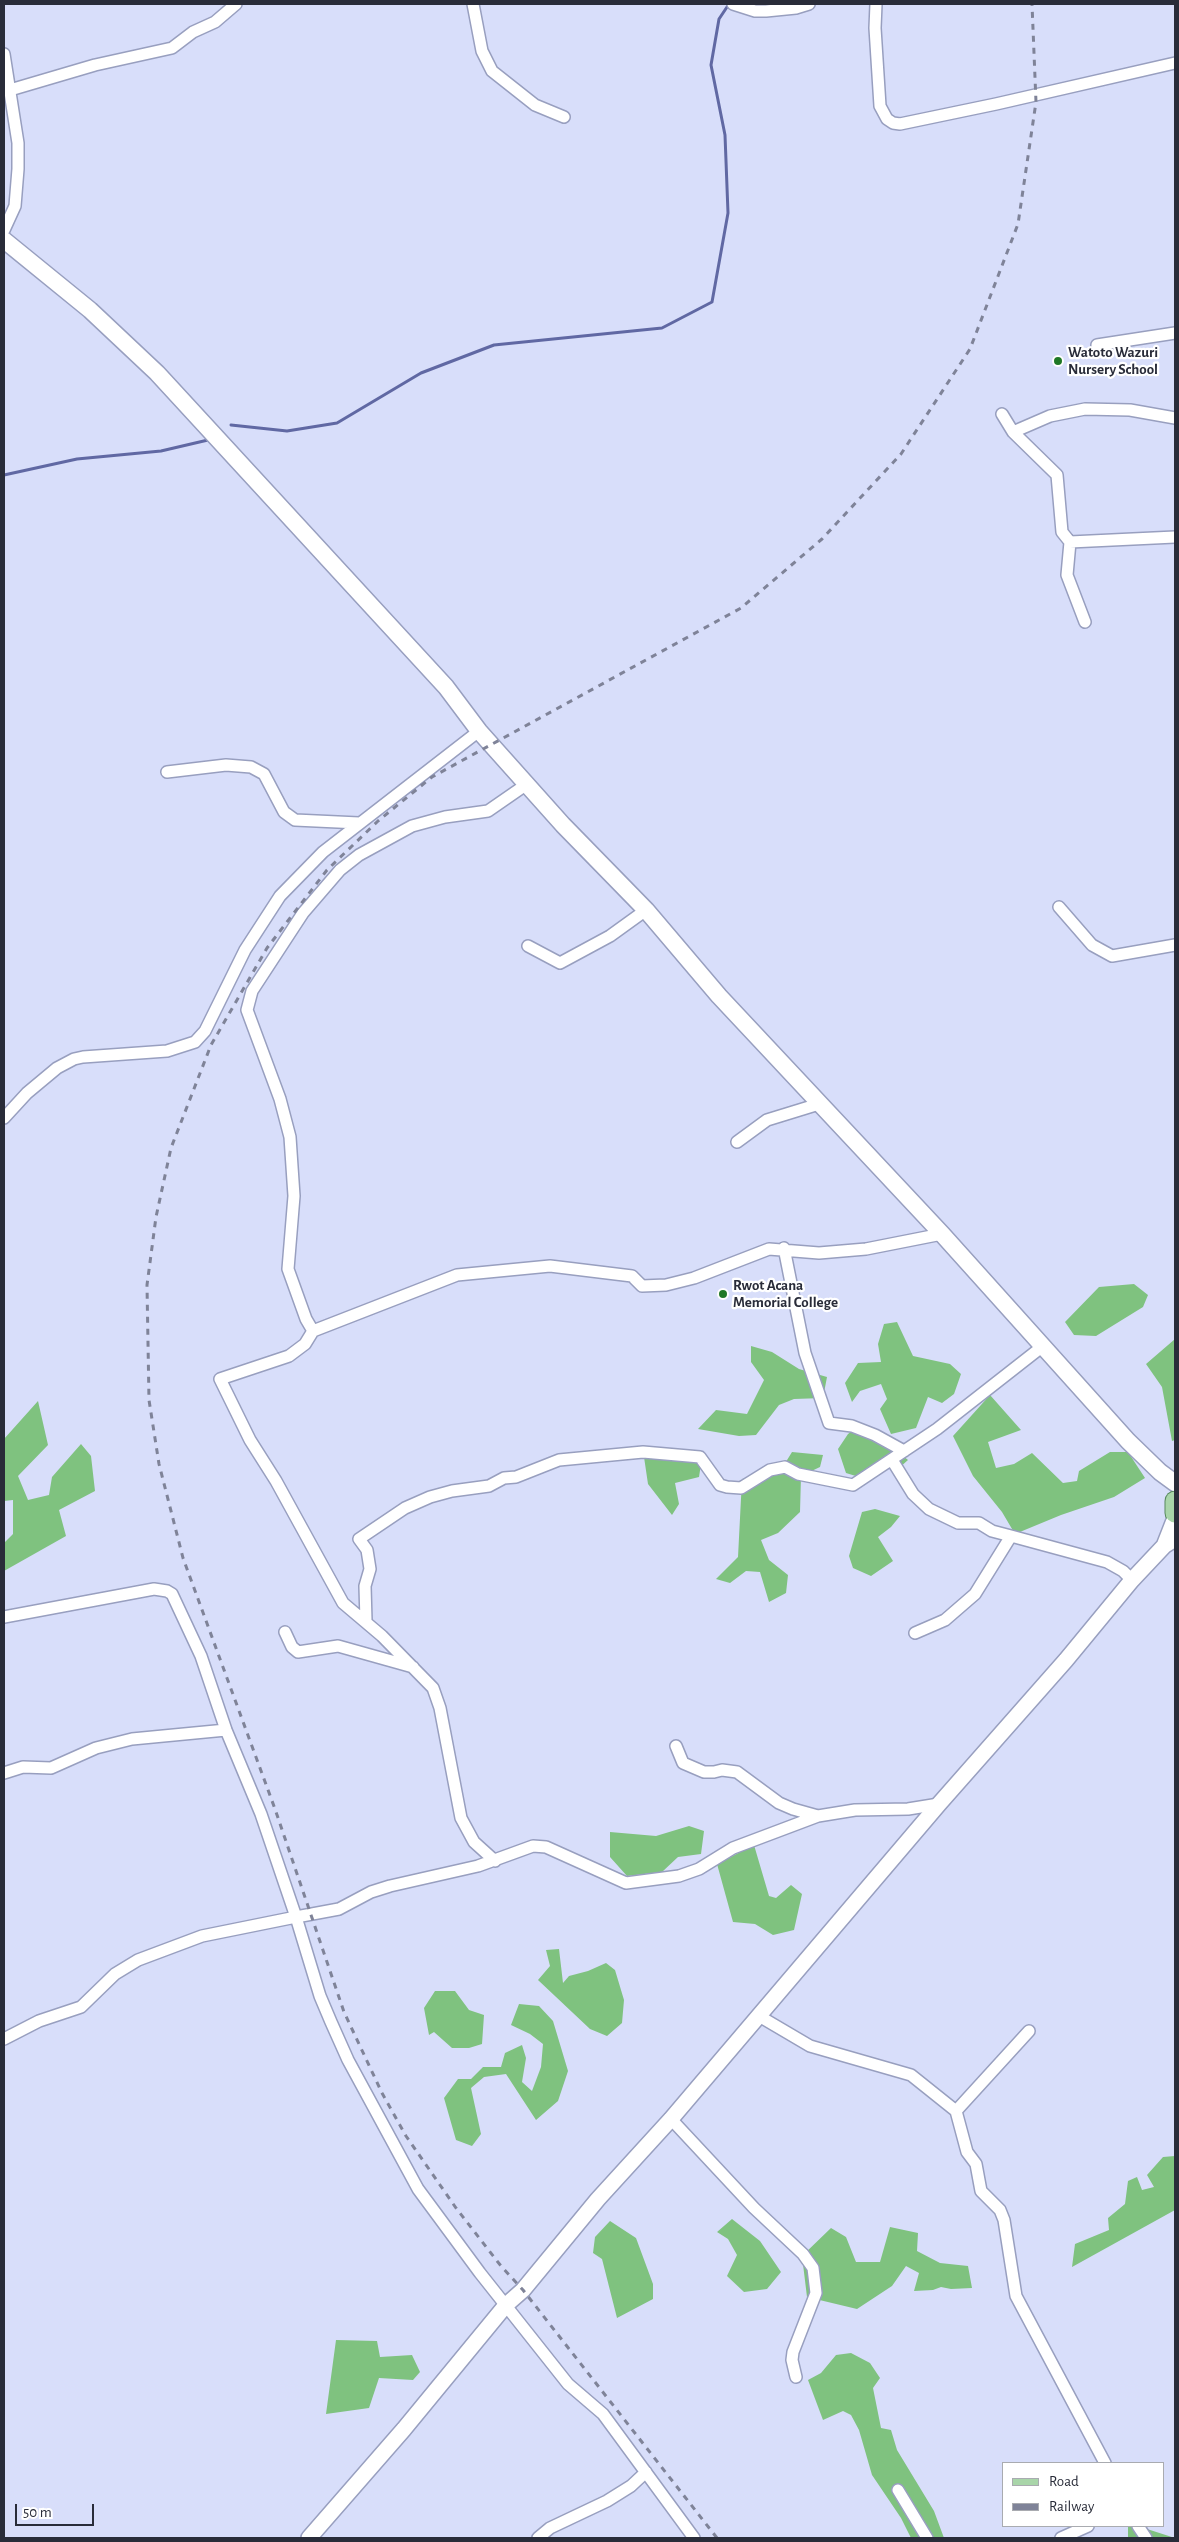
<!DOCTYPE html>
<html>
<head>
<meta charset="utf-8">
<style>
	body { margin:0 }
	#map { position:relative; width:1179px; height:2542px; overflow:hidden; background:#d8defa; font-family:"Alegreya Sans",sans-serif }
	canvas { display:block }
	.frame { position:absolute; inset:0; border:5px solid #292c39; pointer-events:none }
	.legend { position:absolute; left:1002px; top:2462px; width:162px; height:65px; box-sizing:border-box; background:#fff; border:1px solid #a9abb0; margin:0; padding:6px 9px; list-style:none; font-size:15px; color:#292c39 }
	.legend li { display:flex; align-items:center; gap:10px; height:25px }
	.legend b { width:25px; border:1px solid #a9abb0 }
	.scale { position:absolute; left:15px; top:2504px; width:79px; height:22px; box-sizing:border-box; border:2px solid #292c39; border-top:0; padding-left:6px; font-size:15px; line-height:18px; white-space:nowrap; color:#292c39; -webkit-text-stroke:4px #fff; paint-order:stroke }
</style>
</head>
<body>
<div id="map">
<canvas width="1179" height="2542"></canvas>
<div class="frame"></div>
<ul class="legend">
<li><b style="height:6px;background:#a9d5a9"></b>Road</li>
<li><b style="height:6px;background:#7f8398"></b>Railway</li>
</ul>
<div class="scale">50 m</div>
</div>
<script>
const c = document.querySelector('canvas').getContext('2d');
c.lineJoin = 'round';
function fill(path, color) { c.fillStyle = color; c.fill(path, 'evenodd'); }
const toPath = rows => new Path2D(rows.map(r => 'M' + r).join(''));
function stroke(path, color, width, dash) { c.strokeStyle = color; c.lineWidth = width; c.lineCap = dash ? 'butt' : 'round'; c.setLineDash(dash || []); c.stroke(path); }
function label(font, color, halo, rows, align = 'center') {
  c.font = font + ' "Alegreya Sans",sans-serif'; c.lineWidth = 4.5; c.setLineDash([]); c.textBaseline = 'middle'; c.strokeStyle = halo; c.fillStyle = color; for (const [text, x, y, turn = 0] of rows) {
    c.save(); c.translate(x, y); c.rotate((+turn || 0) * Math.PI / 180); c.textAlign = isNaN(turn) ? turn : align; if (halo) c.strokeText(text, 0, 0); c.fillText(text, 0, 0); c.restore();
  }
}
fill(toPath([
	[1134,1284,1148,1295,1143,1307,1096,1336,1074,1335,1065,1322,1099,1287],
	[897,1322,913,1356,950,1364,961,1374,954,1394,942,1403,928,1397,916,1428,891,1434,880,1409,887,1399,881,1384,860,1391,852,1402,845,1383,858,1363,881,1362,878,1344,884,1324],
	[1175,1339,1175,1440,1172,1441,1162,1387,1146,1364],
	[751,1346,772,1352,799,1369,827,1377,823,1398,794,1399,779,1405,756,1435,739,1436,698,1429,716,1410,747,1414,764,1380,751,1362],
	[990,1395,1021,1430,988,1442,996,1468,1014,1464,1032,1453,1063,1483,1077,1481,1079,1471,1110,1452,1128,1452,1145,1478,1114,1497,1061,1515,1015,1534,1002,1512,973,1476,953,1436],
	[38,1401,48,1445,18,1476,28,1500,49,1495,52,1477,81,1444,91,1456,95,1491,59,1510,66,1536,4,1571,4,1543,13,1534,13,1500,4,1501,4,1439],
	[857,1427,889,1444,908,1460,898,1469,880,1464,859,1477,846,1473,838,1449,848,1434],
	[792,1452,823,1455,820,1467,801,1476,800,1512,778,1533,761,1540,769,1560,788,1575,786,1593,769,1602,760,1572,746,1571,730,1583,716,1579,738,1557,742,1479,777,1470,784,1465],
	[682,1456,701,1464,699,1477,675,1483,679,1504,672,1515,648,1484,644,1457],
	[875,1509,900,1516,891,1527,878,1537,893,1561,871,1576,853,1568,849,1556,862,1512],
	[689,1826,704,1831,701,1854,678,1857,662,1872,627,1876,610,1857,610,1832,656,1836],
	[754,1845,769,1896,776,1898,791,1885,802,1894,794,1930,773,1935,755,1924,733,1922,717,1864],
	[559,1949,563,1983,569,1976,588,1971,606,1963,615,1970,624,2000,622,2023,607,2036,590,2029,538,1980,550,1966,546,1950],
	[435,1991,455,1991,469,2010,484,2015,482,2044,469,2048,452,2048,434,2032,429,2035,424,2008],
	[519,2004,539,2006,553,2021,568,2071,558,2101,536,2120,506,2074,484,2077,471,2088,481,2134,472,2146,456,2140,444,2098,458,2079,471,2079,483,2067,501,2067,505,2053,522,2045,526,2058,522,2082,532,2091,541,2067,543,2044,530,2034,511,2025],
	[1175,2156,1175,2210,1072,2267,1075,2244,1109,2230,1108,2218,1125,2204,1128,2181,1137,2177,1142,2190,1154,2187,1147,2175,1163,2157],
	[732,2219,760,2241,781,2272,767,2289,744,2292,727,2276,737,2255,728,2239,717,2232],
	[610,2221,636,2238,653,2284,653,2299,617,2318,602,2259,593,2253,595,2237],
	[890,2227,918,2233,917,2251,940,2263,968,2266,972,2288,951,2289,941,2287,933,2290,914,2291,919,2273,906,2266,892,2286,857,2309,807,2297,802,2256,831,2228,846,2237,856,2262,880,2262],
	[336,2340,377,2341,380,2357,412,2355,420,2372,413,2380,379,2378,369,2408,326,2414],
	[851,2353,870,2363,880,2378,873,2388,881,2428,891,2430,897,2450,934,2511,944,2538,911,2538,901,2518,872,2475,859,2430,851,2415,843,2411,823,2420,808,2380,821,2373,836,2355],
	[1128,2526,1146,2526,1147,2529,1175,2538,1128,2538]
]), '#7fc27f');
stroke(toPath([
	[231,425,287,431,337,423,421,373,494,345,662,328,712,302,728,213,725,135,711,65,719,19,729,4],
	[4,475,77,459,161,451,208,440]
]), '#6068a3', 3);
const minor = toPath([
	[473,4,482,51,492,71,535,105,564,117],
	[733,4,755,11,766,11,796,8,809,4],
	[876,4,875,28,880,106,887,119,893,123,900,124,996,104,1175,63],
	[4,54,18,143,18,169,15,206,4,230],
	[10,90,95,65,172,48,193,32,215,22,236,4],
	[1097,345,1175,333],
	[1002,414,1013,432,1057,475,1062,532,1070,542,1175,537],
	[1013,432,1050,416,1085,409,1130,410,1175,418],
	[1070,542,1067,575,1085,622],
	[167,772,226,765,251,767,264,774,284,812,295,820,359,823],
	[1059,907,1092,945,1112,956,1175,945],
	[528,946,560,963,610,936,646,910],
	[4,1118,27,1093,57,1068,74,1059,83,1057,167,1051,195,1042,205,1031,245,950,280,896,323,852,479,731],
	[737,1142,767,1120,819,1104],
	[784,1248,805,1353,829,1423,852,1426,875,1435,904,1451],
	[313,1331,457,1275,550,1266,632,1276,642,1286,666,1285,694,1278,769,1249,819,1253,866,1249,942,1234],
	[892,1460,913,1494,929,1509,958,1523,979,1523,992,1531,1011,1536],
	[4,1617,154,1589,167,1591,172,1594,201,1656,226,1730,261,1814,296,1917,339,1909,371,1892,390,1886,478,1866,533,1846,546,1847,626,1883,679,1876,699,1869,733,1848,818,1816],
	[366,1621,365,1586,370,1569,367,1550,359,1539,405,1508,430,1497,452,1491,489,1486,504,1478,516,1477,559,1460,643,1452,700,1457,720,1485,727,1487,741,1488,770,1470,785,1467,798,1474,853,1485,937,1429,1043,1346],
	[285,1632,292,1647,298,1652,338,1646,413,1667],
	[915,1633,945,1620,975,1594,1011,1536,1107,1562,1123,1571,1132,1580],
	[676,1746,683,1763,704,1772,714,1772,722,1770,737,1772,779,1803,793,1809,818,1816,855,1810,908,1809,939,1804],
	[4,1773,23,1767,51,1768,96,1748,132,1739,226,1730],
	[495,1861,474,1842,461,1818,440,1708,433,1688,382,1636,343,1603,276,1481,250,1440,220,1379,289,1356,305,1344,313,1331,306,1319,288,1269,294,1196,290,1137,280,1099,247,1010,252,991,303,913,340,870,359,855,412,826,445,817,488,811,527,784],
	[759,2016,810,2046,911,2075,956,2111,967,2152,976,2164,981,2191,1000,2210,1004,2220,1016,2296,1105,2463],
	[4,2039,39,2021,81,2007,115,1974,138,1960,202,1936,296,1917,320,1996,331,2022,348,2060,418,2189,480,2273,568,2384,603,2414,694,2538],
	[956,2111,1029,2031],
	[671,2119,754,2208,803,2254,813,2268,816,2293,793,2352,792,2360,796,2377],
	[898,2490,927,2538],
	[1138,2526,1146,2538],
	[538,2538,550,2528,607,2501,631,2486,646,2472],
	[1061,2538,1088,2526]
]);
const tertiary = toPath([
	[1164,1546,1175,1518],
	[309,2538,404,2429,506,2305,523,2290,598,2199,671,2119,939,1804,1066,1660,1132,1580,1164,1546,1175,1539]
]);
const secondary = toPath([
	[4,240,90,310,157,373,446,687,479,731,563,825,646,910,719,996,942,1234,1128,1441,1160,1472,1175,1483]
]);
const primary = toPath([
	[1175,1501,1175,1513]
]);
stroke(minor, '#989fbf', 14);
stroke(tertiary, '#989fbf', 18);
stroke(secondary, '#989fbf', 19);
stroke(primary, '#56885c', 21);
stroke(minor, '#fff', 11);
stroke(tertiary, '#fff', 15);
stroke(secondary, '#fff', 16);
stroke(primary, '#a9d5a9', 19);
stroke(toPath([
	[717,2538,523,2290,501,2266,456,2208,406,2136,382,2093,344,2012,275,1809,183,1558,159,1464,149,1400,147,1285,156,1217,171,1148,211,1045,267,948,327,870,378,821,432,777,741,608,822,539,901,454,970,349,1018,224,1036,102,1032,4]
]), '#7f8398', 3, [6, 6]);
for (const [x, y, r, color] of [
	[1058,361,5,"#1f7826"],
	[723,1294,5,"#1f7826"]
]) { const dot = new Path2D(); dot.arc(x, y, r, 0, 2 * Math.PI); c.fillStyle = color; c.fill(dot); stroke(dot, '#fff', 2); }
label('bold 15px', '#292c39', '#fff', [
	["Watoto Wazuri",1068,352],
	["Nursery School",1068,369],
	["Rwot Acana",733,1285],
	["Memorial College",733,1302]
], 'left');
</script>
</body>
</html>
